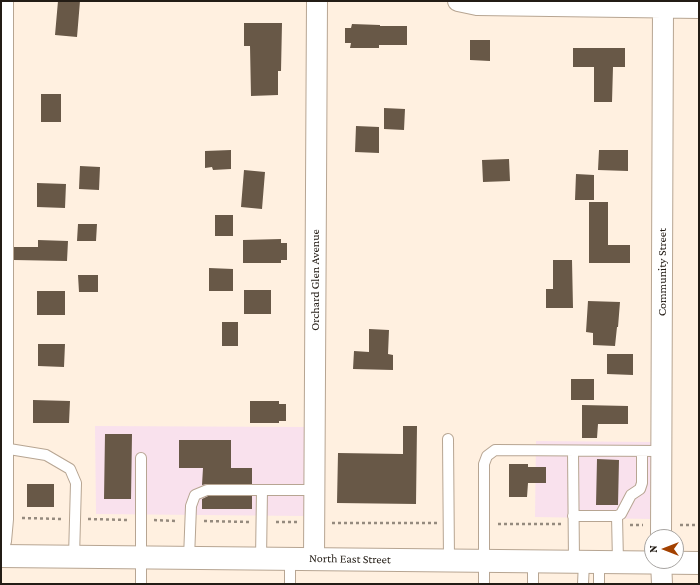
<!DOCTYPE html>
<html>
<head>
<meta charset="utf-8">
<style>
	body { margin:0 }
	#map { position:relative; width:700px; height:585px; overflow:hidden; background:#fff0e0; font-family:"Crimson Pro",serif }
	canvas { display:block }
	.frame { position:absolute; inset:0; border:2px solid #231c15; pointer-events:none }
	.north { position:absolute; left:644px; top:529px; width:40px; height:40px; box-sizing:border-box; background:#fff; border:1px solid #a7a4a1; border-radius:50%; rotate:270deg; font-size:11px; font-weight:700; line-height:16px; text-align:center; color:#231c15 }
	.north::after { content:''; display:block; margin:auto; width:14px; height:18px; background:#a34100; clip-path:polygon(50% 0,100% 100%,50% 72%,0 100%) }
</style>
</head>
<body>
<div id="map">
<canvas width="700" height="585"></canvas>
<div class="frame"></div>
<div class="north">N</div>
</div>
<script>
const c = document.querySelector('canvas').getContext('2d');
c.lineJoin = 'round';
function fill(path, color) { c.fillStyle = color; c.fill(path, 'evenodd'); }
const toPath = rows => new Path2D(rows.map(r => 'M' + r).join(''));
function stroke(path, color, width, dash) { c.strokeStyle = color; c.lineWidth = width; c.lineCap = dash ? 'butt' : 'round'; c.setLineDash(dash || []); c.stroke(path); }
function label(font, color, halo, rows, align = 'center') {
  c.font = font + ' "Crimson Pro",serif'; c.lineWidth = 4; c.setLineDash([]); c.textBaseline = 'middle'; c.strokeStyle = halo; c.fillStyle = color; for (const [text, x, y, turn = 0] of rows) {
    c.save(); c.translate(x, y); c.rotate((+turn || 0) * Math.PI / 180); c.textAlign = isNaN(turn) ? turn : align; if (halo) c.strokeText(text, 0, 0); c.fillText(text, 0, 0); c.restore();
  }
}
fill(toPath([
	[95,426,305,427,304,516,96,514],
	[536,441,652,442,650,519,535,517]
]), '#f9e1ed');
fill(toPath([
	[58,1,80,1,77,37,55,35],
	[244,23,282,23,281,71,278,71,278,95,251,96,250,46,244,46],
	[352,24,380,25,380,26,407,26,407,45,379,45,379,48,350,48,351,43,345,43,345,28,351,28],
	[470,40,490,40,490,61,470,60],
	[573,48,625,48,625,67,613,67,612,102,594,102,594,67,573,67],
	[41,94,61,94,61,122,41,122],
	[384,108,405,109,404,130,384,129],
	[356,126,379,127,379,153,355,152],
	[231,150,231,169,213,170,212,167,205,168,205,151],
	[599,150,628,150,628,171,598,170],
	[509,159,510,181,483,182,482,160],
	[80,166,100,167,99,190,79,189],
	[244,170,265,172,262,209,241,207],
	[576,174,594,175,594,200,575,200],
	[37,183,66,184,65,208,37,207],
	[589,202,608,202,608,245,630,245,630,263,589,263],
	[215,215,233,215,233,236,215,236],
	[78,224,97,224,96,241,77,241],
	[281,239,281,243,287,243,287,260,281,260,281,263,243,263,243,240],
	[38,240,68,241,67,261,14,260,14,247,38,247],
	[553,260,572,260,573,308,546,308,546,289,553,289],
	[209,268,233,269,233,291,209,291],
	[78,275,98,275,98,292,79,292],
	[244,290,271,290,271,314,244,314],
	[37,291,65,291,65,315,37,315],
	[588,301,620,302,618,327,617,327,615,346,593,345,593,333,586,332],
	[222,322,238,322,238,346,222,346],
	[369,329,389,330,388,354,393,355,393,370,353,369,354,351,369,352],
	[38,344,65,344,64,367,38,366],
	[607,354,633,354,633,375,607,374],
	[571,379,594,379,594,400,571,400],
	[33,400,70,401,69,423,33,423],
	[250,401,279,401,279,404,286,404,286,421,279,421,279,423,250,423],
	[582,405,628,406,628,424,598,424,597,438,582,438],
	[403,426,417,426,416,504,337,503,338,453,403,454],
	[105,434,132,434,131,499,104,499],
	[179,440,231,440,231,468,252,468,252,484,207,484,202,485,203,468,179,468],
	[597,459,619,460,618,505,596,505],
	[509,464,528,464,528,467,546,467,546,483,528,483,527,497,509,497],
	[27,484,54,484,54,507,27,507],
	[208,496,252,496,252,509,202,509,202,499]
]), '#685847');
const lane = toPath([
	[448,439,449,560],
	[3,448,46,455,70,469,76,483,74,557],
	[573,451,574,562],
	[141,458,141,584],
	[573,516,617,516,621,514,631,495,640,489,642,483,642,451],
	[617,516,618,562],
	[189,558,191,506,195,495,207,490,314,490],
	[261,559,262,490],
	[290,559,290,584],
	[533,561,533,584],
	[599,562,599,584],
	[484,584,484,464,487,456,495,450,661,451],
	[583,584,584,562]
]);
const street = toPath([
	[458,1,477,5,699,8],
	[661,537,663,7],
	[1,541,3,519,3,1],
	[314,559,317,1],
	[661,561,662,584]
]);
const secondary = toPath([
	[1,556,699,563]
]);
stroke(lane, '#b7a592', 12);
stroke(street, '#b7a592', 22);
stroke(secondary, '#b7a592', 24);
stroke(toPath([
	[22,518,63,519],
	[88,519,129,520],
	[154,520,177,521],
	[204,521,249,522],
	[276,522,297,522],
	[332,523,437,523],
	[498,524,561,524],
	[630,525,643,525],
	[680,525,699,525]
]), '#958a7e', 2.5, [3, 3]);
stroke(lane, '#fff', 10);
stroke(street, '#fff', 20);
stroke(secondary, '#fff', 22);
label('12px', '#231c15', '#fff', [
	["Community Street",662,272,-90],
	["Orchard Glen Avenue",315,280,-90],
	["North East Street",350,559,1]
]);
</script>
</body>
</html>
